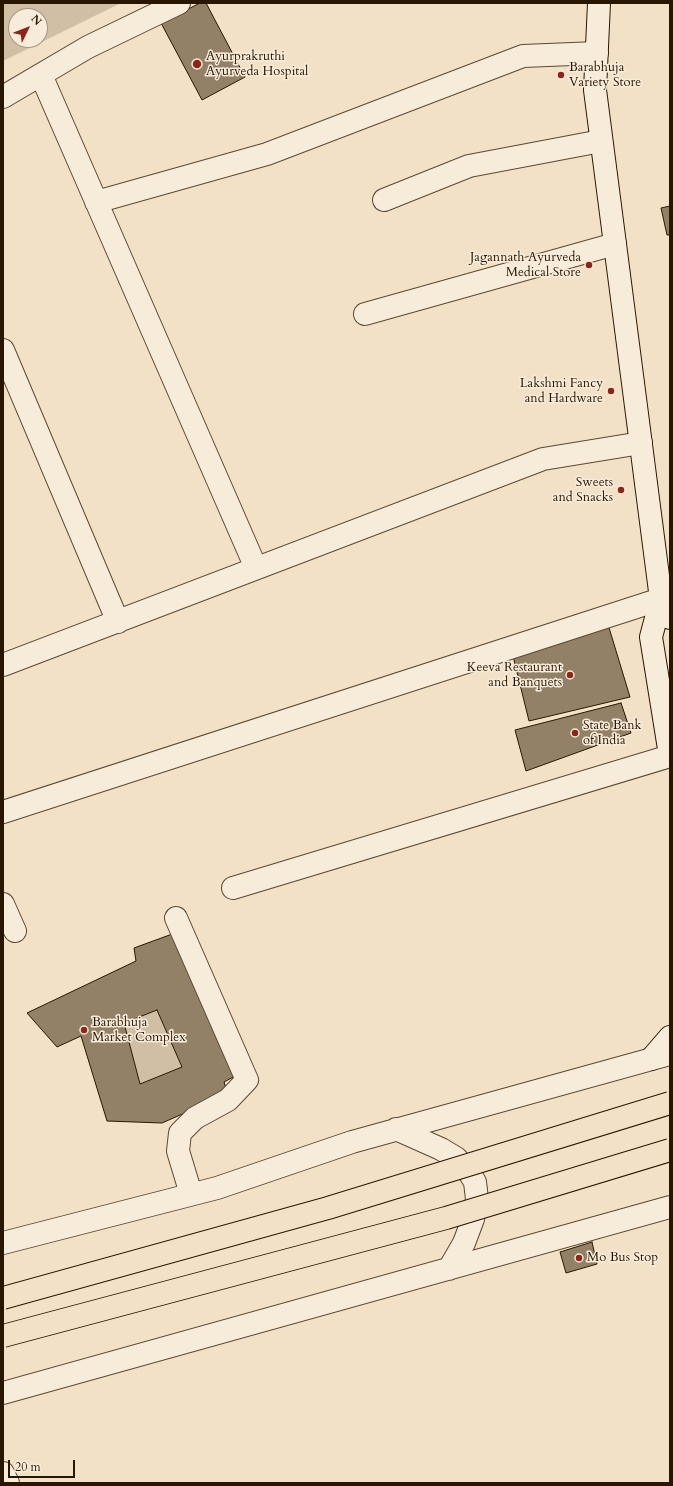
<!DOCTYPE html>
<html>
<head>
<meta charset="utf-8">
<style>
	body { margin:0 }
	#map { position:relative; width:673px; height:1486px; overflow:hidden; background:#f2e1c6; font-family:Cardo,serif }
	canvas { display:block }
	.frame { position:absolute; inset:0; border:4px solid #291601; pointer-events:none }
	.north { position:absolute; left:8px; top:8px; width:40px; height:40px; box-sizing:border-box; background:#f7ecda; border:1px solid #a59683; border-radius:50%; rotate:47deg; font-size:11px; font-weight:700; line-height:16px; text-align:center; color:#291601 }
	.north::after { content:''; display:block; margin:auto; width:14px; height:18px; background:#8f2418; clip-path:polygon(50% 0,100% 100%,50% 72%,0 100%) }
	.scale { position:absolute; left:8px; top:1460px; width:67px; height:18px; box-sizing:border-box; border:2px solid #291601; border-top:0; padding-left:5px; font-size:12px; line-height:14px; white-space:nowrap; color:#291601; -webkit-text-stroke:3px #f7ecda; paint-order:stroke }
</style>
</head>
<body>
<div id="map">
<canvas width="673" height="1486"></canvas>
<div class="frame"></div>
<div class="north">N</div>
<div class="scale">20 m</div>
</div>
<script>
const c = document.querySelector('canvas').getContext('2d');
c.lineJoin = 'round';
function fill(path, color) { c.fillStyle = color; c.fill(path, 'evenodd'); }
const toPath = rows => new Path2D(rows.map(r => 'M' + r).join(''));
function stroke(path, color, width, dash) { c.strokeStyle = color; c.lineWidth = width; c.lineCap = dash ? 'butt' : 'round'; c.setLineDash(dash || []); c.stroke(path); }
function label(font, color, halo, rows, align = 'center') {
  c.font = font + ' Cardo,serif'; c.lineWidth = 3; c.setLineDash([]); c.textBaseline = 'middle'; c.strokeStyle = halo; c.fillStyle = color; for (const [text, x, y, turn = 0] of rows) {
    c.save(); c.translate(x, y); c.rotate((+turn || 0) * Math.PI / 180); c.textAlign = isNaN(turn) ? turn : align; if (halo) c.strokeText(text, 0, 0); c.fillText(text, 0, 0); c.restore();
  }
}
fill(toPath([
	[3,3,121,3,3,61],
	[16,16,40,16,40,40,16,40],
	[157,1010,182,1067,140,1084,124,1023]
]), '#d0bea5');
const building = toPath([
	[200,3,206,3,245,77,202,100,161,23,200,3],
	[670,206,670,235,667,235,661,208,670,206],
	[607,621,630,697,529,721,512,652,607,621],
	[621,703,631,733,526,771,515,730,621,703],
	[175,933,237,1075,224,1082,228,1094,162,1123,107,1121,81,1036,57,1047,27,1013,136,961,134,948,175,933],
	[157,1010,182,1067,140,1084,124,1023,157,1010],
	[592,1242,597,1264,566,1273,560,1252,592,1242]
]);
fill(building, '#928067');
stroke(building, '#291601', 1);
const minor = toPath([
	[41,75,256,568],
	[384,200,469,166,601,141],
	[96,202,267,154,523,56,597,53],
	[365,314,615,244],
	[3,350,118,622],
	[3,665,543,459,641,443],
	[3,812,661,599],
	[233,888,670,756],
	[3,904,15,931],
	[176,918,247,1080,228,1100,195,1118,180,1133,178,1151,191,1194],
	[3,1473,8,1483]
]);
const tertiary = toPath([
	[3,97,88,47,179,3],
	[396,1129,441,1149,456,1158,467,1169,475,1182,477,1199,473,1219,464,1243,449,1269],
	[3,1243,217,1188,352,1142,670,1054],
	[3,1393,670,1207]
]);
const secondary = toPath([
	[599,3,595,90,661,599,670,618],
	[661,599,651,637,670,755],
	[651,1059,670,1037]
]);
stroke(minor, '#5b4932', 24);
stroke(tertiary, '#5b4932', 24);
stroke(secondary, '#291601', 24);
stroke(minor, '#f7ecda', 22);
stroke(tertiary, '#f7ecda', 22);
stroke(secondary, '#f7ecda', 22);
const trunkBridge = toPath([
	[3,1298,328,1208,670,1103],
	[3,1336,446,1218,670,1150]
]);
stroke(trunkBridge, '#291601', 24, []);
stroke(trunkBridge, '#f2e1c6', 22);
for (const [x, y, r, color] of [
	[197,64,5,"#8f2418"],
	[561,75,4,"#8f2418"],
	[589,265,4,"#8f2418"],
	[611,391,4,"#8f2418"],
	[621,490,4,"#8f2418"],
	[570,675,4,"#8f2418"],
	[575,733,4,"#8f2418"],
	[84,1030,4,"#8f2418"],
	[579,1258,4,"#8f2418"]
]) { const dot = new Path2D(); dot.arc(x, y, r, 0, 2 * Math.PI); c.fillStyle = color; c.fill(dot); stroke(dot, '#f7ecda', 1.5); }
label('13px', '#291601', '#f7ecda', [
	["Ayurprakruthi",206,57],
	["Ayurveda Hospital",206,72],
	["Barabhuja",569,68],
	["Variety Store",569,83],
	["Jagannath Ayurveda",581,258,"right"],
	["Medical Store",581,273,"right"],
	["Lakshmi Fancy",603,384,"right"],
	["and Hardware",603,399,"right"],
	["Sweets",613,483,"right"],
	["and Snacks",613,498,"right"],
	["Keeva Restaurant",562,668,"right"],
	["and Banquets",562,683,"right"],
	["State Bank",583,726],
	["of India",583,741],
	["Barabhuja",92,1023],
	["Market Complex",92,1038],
	["Mo Bus Stop",587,1258]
], 'left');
</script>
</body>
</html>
